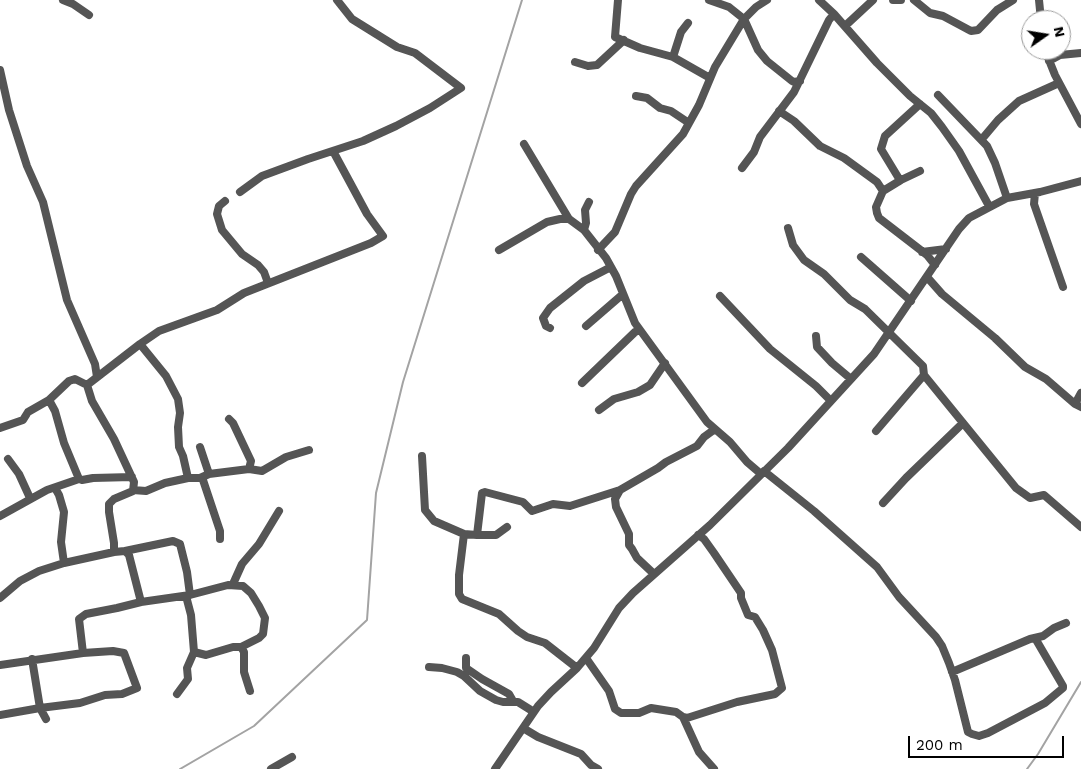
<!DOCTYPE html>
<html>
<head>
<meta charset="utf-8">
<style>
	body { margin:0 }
	#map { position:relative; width:1081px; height:769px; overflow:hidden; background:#fff; font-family:"Work Sans",sans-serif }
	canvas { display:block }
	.north { position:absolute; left:1021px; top:10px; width:50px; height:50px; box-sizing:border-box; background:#fff; border:1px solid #999; border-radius:50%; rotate:77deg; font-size:14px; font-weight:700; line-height:20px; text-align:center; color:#000 }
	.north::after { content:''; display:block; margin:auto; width:18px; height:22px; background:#000; clip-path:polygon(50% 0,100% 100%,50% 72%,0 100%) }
	.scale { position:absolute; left:908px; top:736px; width:156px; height:22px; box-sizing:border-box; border:2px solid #000; border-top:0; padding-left:6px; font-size:15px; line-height:18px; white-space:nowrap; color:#000; -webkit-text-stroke:4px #fff; paint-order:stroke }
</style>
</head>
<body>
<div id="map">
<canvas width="1081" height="769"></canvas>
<div class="north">N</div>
<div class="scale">200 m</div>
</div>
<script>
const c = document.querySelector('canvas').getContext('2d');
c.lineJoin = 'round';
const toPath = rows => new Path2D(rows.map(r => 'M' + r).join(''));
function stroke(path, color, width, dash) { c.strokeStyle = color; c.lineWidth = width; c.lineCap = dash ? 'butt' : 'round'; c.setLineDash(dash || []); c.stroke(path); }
stroke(toPath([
	[180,769,254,726,367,620,376,493,403,382,522,0],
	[1027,769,1038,754,1081,682]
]), '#a3a3a3', 2);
stroke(toPath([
	[63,0,73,4,89,15],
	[618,0,615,37,640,48,673,57,710,78],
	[709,0,729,7,744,19,758,50,767,61,792,81,794,82,800,81],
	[819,0,834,14,877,63,910,96,931,113,942,127,959,151,989,206],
	[893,0,901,0],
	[914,0,930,13,943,16,971,31,978,30,997,10,1013,0],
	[1039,0,1041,20],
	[845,26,873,0],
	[1045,50,1055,75,1081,124],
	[673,57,681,32,688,23],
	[1049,61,1060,55,1081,53],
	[575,62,588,66,597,65,624,40],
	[0,70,9,110,27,166,43,202,67,300,95,364,97,377],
	[938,95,987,146,995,163,1007,198],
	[636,96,647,98,660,108,671,111,689,123],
	[779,111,794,121,820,146,844,158,877,182,883,191],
	[982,139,998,120,1019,101,1059,83],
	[524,144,569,219,584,230,606,258,616,276,635,323,707,422,730,442,747,462,761,474],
	[742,168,754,152,760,137,794,92,829,20,834,14],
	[920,171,901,180,883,191,876,207,877,213,879,218,927,255,935,265],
	[901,180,898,177,881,149,885,136,920,104],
	[240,192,262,176,308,159,363,141,396,126,430,108,461,88,415,53,397,47,352,19,337,0],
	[1035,193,1034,204,1063,287],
	[225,201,219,206,217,214,222,230,242,254,258,265,264,272,268,283],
	[788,228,793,245,804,260,824,274,850,300,865,309,923,366,924,375,876,431],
	[584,230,586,223,585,210,589,202],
	[499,250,547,222,560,219,569,219],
	[598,250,615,232,631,194,636,186,683,134,699,105,715,67,744,19,756,7,767,0],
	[922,252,946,249],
	[861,257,911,301],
	[927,277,942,294,995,338,1025,367,1046,379,1075,404,1081,407],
	[720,296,770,349,816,386,831,401],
	[586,326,623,294],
	[550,328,546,326,543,318,550,308,584,281,611,267],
	[816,336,817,347,832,363,851,379],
	[140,344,166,376,178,399,180,413,178,427,179,447,183,456,188,478],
	[924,375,1016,488,1030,498,1044,495,1081,527],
	[582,383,635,332,640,330],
	[49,400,55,411,64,443,79,479,82,480,93,478,132,477],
	[1075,404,1081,393],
	[599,410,614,399,638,392,650,385,665,363],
	[0,428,23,420,28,412,49,400,69,381,75,379,87,385],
	[422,456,425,510,434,521,464,534,477,535,482,493,485,492,523,502,532,511,553,504,570,506,620,490],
	[8,459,19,474,30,498],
	[249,469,262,471,286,457,309,450],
	[764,471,814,511,877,567,899,597,936,637,942,646,949,663,955,680,968,732,972,734,979,736,988,733,1045,703,1063,688,1063,686,1035,638],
	[209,474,249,469,251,461,233,423,229,419],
	[202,477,220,531,220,539],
	[55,488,59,495,64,512,61,542,64,563],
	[133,490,146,491,165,483,188,478,200,478,209,474,200,447],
	[883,503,906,478,963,423],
	[0,516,47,490,79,479],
	[464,534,459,575,459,594,462,599,499,614,518,631,527,637,545,643,577,668],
	[477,535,496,535,507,527],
	[125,551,173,541,180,544,187,572,190,595],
	[114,552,114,543,109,512,109,504,114,499,133,491,134,482,114,439,92,401,87,385,140,344,159,331,217,310,244,293,371,243,383,236,367,214,333,151],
	[654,574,637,558,632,549,629,545,629,534,616,507,615,499,620,490,658,468,666,462,697,446,704,437,715,429],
	[233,584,242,564,259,544,279,511],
	[0,598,20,581,39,571,64,563,114,552,125,551,129,555,141,602,190,595,228,585,243,586,251,593,259,606,265,618,263,634,259,638,241,647,233,647,206,655,194,652],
	[241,647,244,652,244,672,250,691],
	[466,658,466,668,482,679,509,694,513,701],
	[586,658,609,691,615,709,621,713,639,713,651,708,676,712,683,717,699,752,714,769],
	[32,659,40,708,46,719],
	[0,665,83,653,79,619,86,614,117,608,141,602],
	[429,667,442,668,457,672,464,676,480,691,496,700,503,702,518,702,534,712],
	[952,672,1030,639,1043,636,1054,628,1066,623],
	[177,694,188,679,187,668,194,652,191,615,186,596],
	[0,715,40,708,80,703,105,695,122,694,137,688,124,653,113,651,83,653],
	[683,717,687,718,737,702,775,694,782,688,772,650,763,630,755,617,748,615,741,598,741,593,714,553,704,539,698,535],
	[523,728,538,737,581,754,591,765,598,769],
	[271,769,292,757],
	[495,769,538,706,551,692,577,668,594,648,619,608,633,593,710,525,788,448,874,354,959,229,969,218,1007,198,1040,192,1081,181]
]), '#555', 8);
</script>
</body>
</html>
